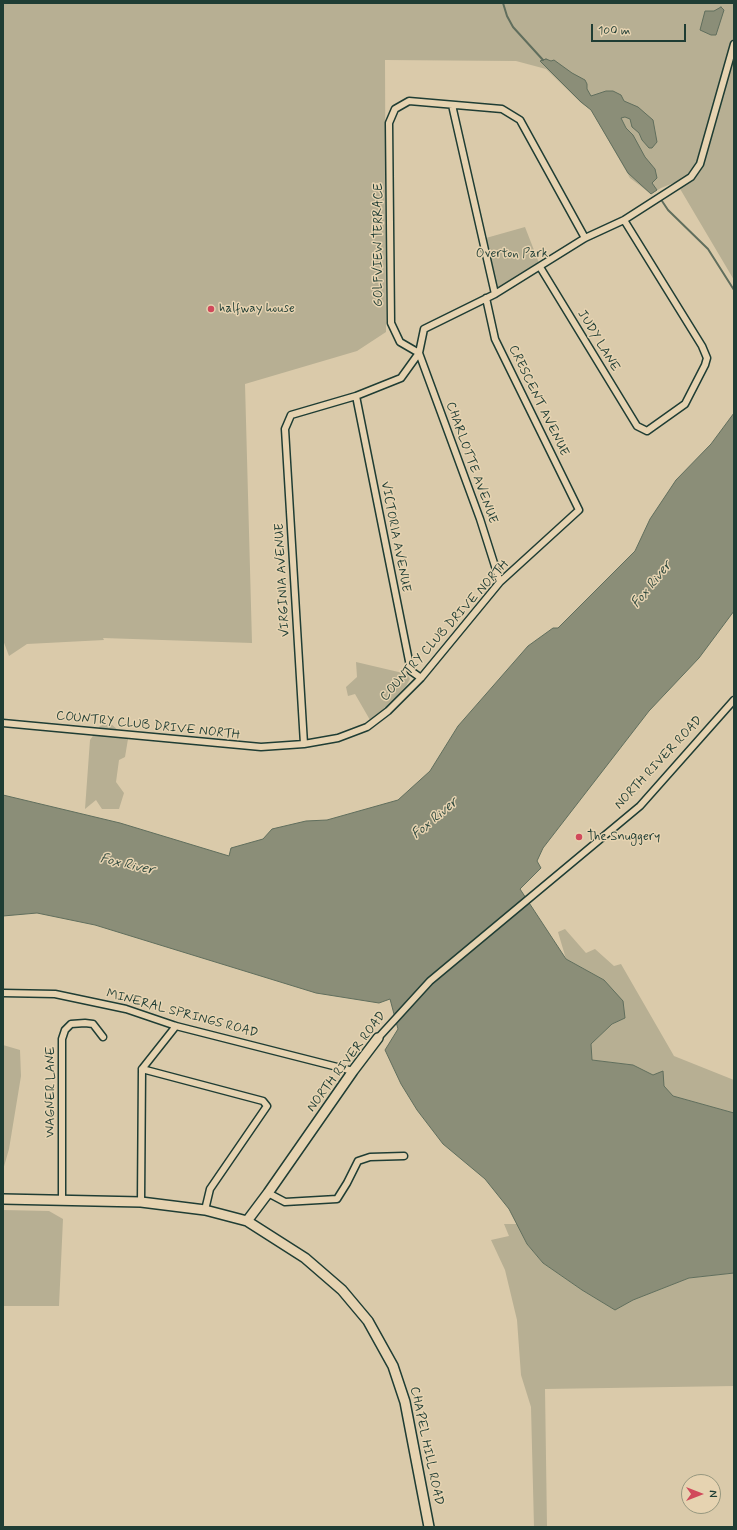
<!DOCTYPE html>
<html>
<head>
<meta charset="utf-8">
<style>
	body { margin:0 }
	#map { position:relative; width:737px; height:1530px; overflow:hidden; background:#dacaaa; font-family:Mynerve,sans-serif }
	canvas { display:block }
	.frame { position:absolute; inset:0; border:4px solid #1f3d34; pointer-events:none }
	.north { position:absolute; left:681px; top:1474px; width:40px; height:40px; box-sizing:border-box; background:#e6d3b1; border:1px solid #96977f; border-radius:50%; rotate:90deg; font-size:11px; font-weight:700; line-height:16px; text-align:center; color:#1f3d34 }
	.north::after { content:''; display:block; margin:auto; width:14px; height:18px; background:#d1495b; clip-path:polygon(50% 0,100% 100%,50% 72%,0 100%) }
	.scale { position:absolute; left:591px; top:24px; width:95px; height:18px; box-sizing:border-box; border:2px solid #1f3d34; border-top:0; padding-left:5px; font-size:12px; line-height:14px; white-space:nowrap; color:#1f3d34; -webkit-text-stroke:3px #e6d3b1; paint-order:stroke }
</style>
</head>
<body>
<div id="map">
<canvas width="737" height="1530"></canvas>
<div class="frame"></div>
<div class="north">N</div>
<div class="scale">100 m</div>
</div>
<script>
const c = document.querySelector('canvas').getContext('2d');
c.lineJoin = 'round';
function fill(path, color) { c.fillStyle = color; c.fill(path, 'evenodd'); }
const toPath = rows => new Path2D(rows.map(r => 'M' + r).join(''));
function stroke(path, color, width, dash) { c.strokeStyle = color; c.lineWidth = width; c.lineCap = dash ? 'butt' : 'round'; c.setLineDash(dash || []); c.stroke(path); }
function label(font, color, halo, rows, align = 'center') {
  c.font = font + ' Mynerve,sans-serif'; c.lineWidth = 3; c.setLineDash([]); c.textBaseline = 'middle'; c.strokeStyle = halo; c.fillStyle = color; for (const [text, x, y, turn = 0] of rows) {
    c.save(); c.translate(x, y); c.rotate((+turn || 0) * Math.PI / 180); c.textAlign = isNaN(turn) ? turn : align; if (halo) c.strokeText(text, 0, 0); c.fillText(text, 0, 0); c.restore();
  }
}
fill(toPath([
	[3,3,734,3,734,280,676,182,661,188,651,194,630,178,591,110,580,102,546,69,516,61,385,60,386,332,357,351,245,384,252,643,103,638,104,640,27,644,9,656,3,640],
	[525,227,539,263,497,290,486,238],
	[356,662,407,674,410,679,406,686,386,708,370,720,355,694,348,696,346,687,357,677],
	[110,723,128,739,125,757,119,760,116,782,124,793,119,809,102,809,96,800,85,809,90,740,100,726],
	[565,929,586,953,595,949,614,966,621,964,674,1056,734,1080,734,1113,673,1096,653,1075,633,1065,592,1060,591,1044,612,1024,625,1018,604,980,566,959,558,932],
	[3,1045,20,1050,21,1076,9,1149,3,1170],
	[3,1210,49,1211,63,1219,59,1306,3,1306],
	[504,1224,517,1224,527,1244,543,1263,582,1290,615,1310,633,1300,689,1278,734,1273,734,1386,545,1389,547,1527,534,1527,531,1407,521,1375,517,1320,505,1270,491,1240,509,1236]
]), '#b7af93');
const water = toPath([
	[721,7,724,10,716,35,711,35,700,30,705,11,714,11,721,7],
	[546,59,551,61,554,60,572,73,585,80,587,84,587,89,591,96,606,91,613,91,621,95,624,101,638,107,653,120,657,142,652,148,649,148,642,140,639,133,632,127,630,119,625,117,621,118,626,128,633,135,645,157,655,169,657,178,652,183,657,190,651,194,628,173,591,110,581,102,540,61,546,59],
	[734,413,734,611,699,658,649,711,543,848,537,861,541,868,520,889,566,959,604,980,623,1001,625,1018,612,1024,591,1044,592,1060,633,1065,653,1075,663,1071,664,1086,673,1096,734,1113,734,1273,689,1278,633,1300,615,1310,582,1290,543,1263,527,1244,509,1209,485,1179,443,1144,417,1110,401,1084,385,1050,398,1029,390,999,379,1003,316,993,95,925,37,913,3,916,3,795,120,823,229,856,231,848,263,839,272,829,306,821,327,820,398,800,430,771,458,726,528,646,553,628,558,628,635,551,650,519,676,480,711,444,734,413]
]);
fill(water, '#8b8e78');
stroke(water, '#606e5d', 1);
stroke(toPath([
	[503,3,507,16,513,27,543,60],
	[662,201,668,210,708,249,734,290]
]), '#606e5d', 2);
const street = toPath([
	[452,105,495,294],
	[540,267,637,426,647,431,685,404,705,365,707,358,702,346,624,220],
	[356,396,411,671,421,678],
	[500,582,480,519,419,353,400,342,391,323,389,123,395,109,409,101,502,109,520,120,585,238],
	[3,723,261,747,304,744,338,738,367,727,388,711,421,678,500,582,579,510,495,339,486,298],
	[304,744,285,429,291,415,356,396,401,378,419,353,424,329,495,294,585,238,624,220,691,177,700,164,734,44],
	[3,993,55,994,126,1009,176,1026,353,1071],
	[378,1038,430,981,640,806,734,700],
	[142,1069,263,1101,267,1106,210,1189,205,1210],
	[142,1069,176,1026],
	[268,1193,285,1202,337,1199,347,1183,358,1161,370,1157,404,1156],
	[62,1200,62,1039,65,1030,71,1024,85,1023,93,1024,103,1037],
	[141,1202,142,1069]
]);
const secondary = toPath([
	[3,1199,141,1202,205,1210,247,1221,305,1258,342,1290,368,1321,393,1366,405,1402,429,1527],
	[247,1221,268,1193,353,1071,378,1038]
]);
stroke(street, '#1f3d34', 9);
stroke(secondary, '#1f3d34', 12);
stroke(street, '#e6d3b1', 6);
stroke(secondary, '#e6d3b1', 9);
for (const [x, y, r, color] of [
	[211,309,4,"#d1495b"],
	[579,837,4,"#d1495b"]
]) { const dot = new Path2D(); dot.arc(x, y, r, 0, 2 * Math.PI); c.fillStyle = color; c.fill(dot); stroke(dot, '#e6d3b1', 1.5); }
label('13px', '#1f3d34', '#e6d3b1', [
	["GOLFVIEW TERRACE",379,245,-90],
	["JUDY LANE",598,341,59],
	["CRESCENT AVENUE",538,401,64],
	["CHARLOTTE AVENUE",471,463,70],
	["VICTORIA AVENUE",395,537,79],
	["VIRGINIA AVENUE",283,580,-93],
	["COUNTRY CLUB DRIVE NORTH",445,631,-48],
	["COUNTRY CLUB DRIVE NORTH",148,726,6],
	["NORTH RIVER ROAD",659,763,-47],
	["MINERAL SPRINGS ROAD",182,1014,15],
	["NORTH RIVER ROAD",347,1062,-53],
	["WAGNER LANE",51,1092,-90],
	["CHAPEL HILL ROAD",426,1446,78]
]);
label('13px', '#2e483e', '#e6d3b1', [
	["Overton Park",512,254]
]);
label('13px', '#1f3d34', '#e6d3b1', [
	["halfway house",219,309],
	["The Snuggery",587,837]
], 'left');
label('italic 14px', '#2f493e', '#e6d3b1', [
	["Fox River",652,585,-51],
	["Fox River",435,819,-40],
	["Fox River",127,865,13]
]);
</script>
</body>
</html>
